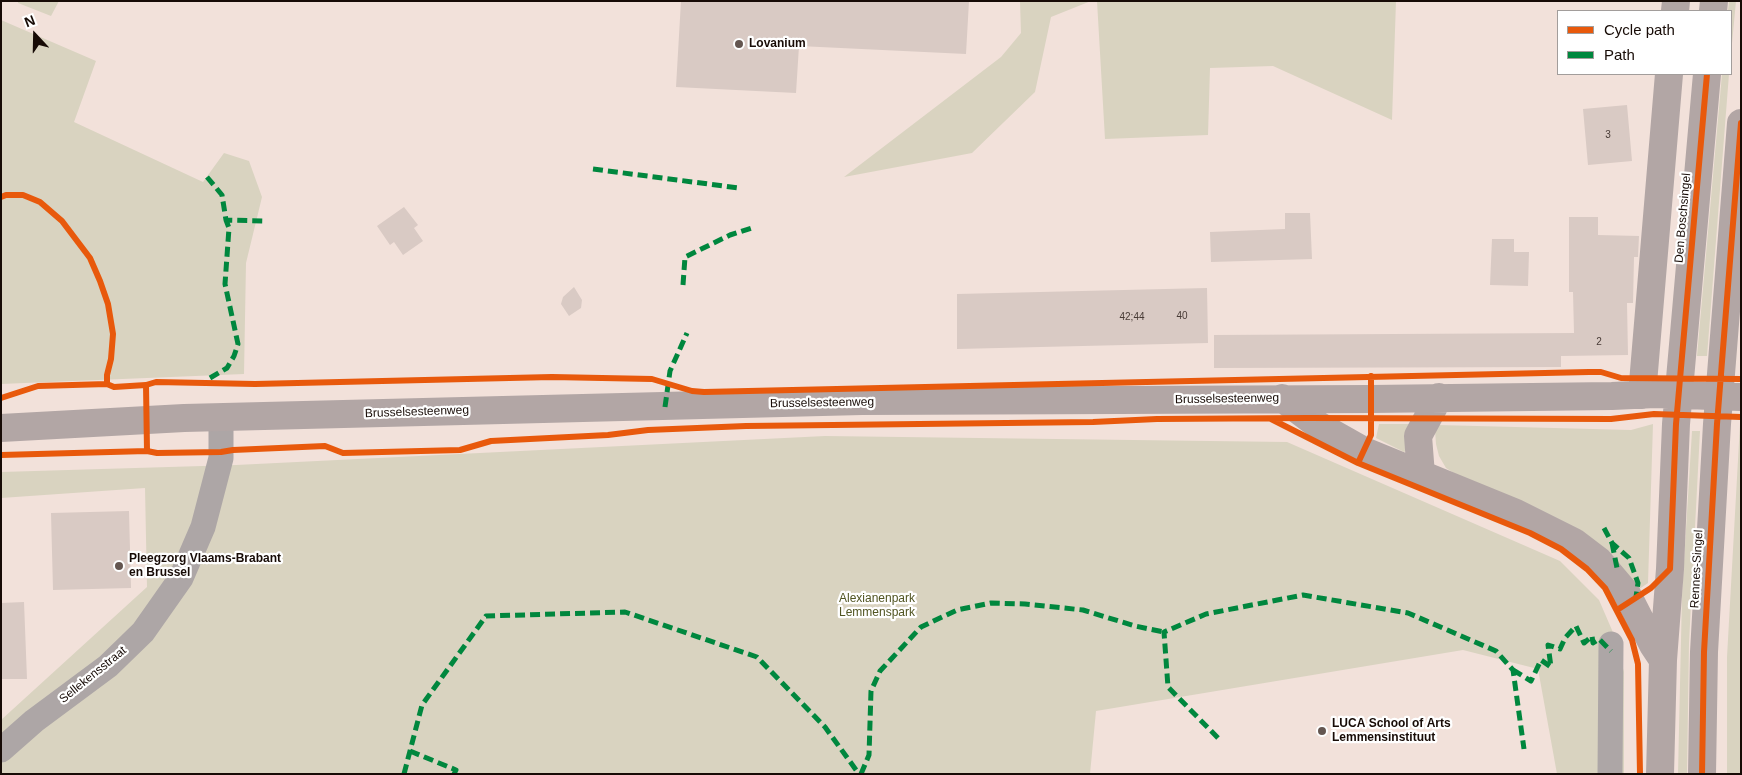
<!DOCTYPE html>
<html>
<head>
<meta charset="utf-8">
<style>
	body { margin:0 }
	#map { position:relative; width:1742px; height:775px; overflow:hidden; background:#f2e1da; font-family:Arial,sans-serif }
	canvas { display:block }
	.frame { position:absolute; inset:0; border:2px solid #170b06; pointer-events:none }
	.legend { position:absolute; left:1557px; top:10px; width:175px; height:65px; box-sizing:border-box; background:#fff; border:1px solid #a29d9b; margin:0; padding:6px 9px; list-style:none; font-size:15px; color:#170b06 }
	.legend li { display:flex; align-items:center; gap:10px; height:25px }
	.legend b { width:25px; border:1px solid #a29d9b }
	.north { position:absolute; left:10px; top:10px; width:50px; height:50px; -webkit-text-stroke:4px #fff; paint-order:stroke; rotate:339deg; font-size:14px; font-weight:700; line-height:20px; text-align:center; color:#170b06 }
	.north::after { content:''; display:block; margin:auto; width:18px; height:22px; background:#170b06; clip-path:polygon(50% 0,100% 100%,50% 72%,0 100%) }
</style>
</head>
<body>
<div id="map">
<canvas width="1742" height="775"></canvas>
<div class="frame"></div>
<ul class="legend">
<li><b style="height:6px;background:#e8590c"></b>Cycle path</li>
<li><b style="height:6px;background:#00873e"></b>Path</li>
</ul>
<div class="north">N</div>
</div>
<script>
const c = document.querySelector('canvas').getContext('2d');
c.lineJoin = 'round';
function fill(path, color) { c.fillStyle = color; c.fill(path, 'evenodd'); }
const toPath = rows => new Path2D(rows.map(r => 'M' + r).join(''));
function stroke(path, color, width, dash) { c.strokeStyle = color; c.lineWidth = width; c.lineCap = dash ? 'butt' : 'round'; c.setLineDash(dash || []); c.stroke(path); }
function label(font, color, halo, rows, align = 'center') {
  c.font = font + ' Arial,sans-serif'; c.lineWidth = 4.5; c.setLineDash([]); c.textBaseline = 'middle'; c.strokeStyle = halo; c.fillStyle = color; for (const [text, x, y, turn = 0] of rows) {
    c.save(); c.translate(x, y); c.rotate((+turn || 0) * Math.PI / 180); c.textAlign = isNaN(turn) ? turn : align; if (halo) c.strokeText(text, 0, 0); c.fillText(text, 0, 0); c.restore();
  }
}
fill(toPath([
	[18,1,59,1,51,16,18,3],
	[1020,1,1091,1,1051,17,1035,92,972,153,844,177,1001,57,1021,33],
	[1097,1,1396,1,1392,120,1273,66,1210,68,1208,135,1105,139],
	[1729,1,1736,1,1731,54,1731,11,1728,11],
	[1,20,96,61,74,122,203,182,224,153,249,161,262,197,246,263,244,374,1,384],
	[1722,74,1729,74,1707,356,1697,356],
	[1379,424,1411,424,1406,451,1404,452,1376,438],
	[1653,424,1648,583,1635,592,1446,468,1439,456,1436,444,1435,430,1438,425,1631,430],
	[1740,424,1741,774,1727,774,1727,657],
	[1692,431,1700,431,1689,643,1687,774,1678,774,1682,595],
	[825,436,1287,442,1560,561,1599,600,1615,637,1624,672,1624,774,1557,774,1538,669,1463,650,1096,711,1090,774,1,774,1,720,147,587,145,488,1,498,1,472,236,465]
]), '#d9d3c0');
fill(toPath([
	[681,1,969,1,966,54,799,46,796,93,676,87],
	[1627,105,1632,161,1588,165,1583,109],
	[404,207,418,225,414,228,423,241,403,255,394,242,390,245,377,226],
	[1285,213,1310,213,1312,259,1211,262,1210,232,1285,229],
	[1569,217,1598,217,1598,235,1639,236,1638,257,1634,257,1633,303,1627,303,1628,355,1561,356,1561,367,1214,368,1214,335,1574,333,1573,292,1569,292],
	[1492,239,1514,239,1514,252,1529,252,1528,286,1490,285],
	[574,287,582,300,581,308,569,316,561,304,563,297],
	[1207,288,1208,343,957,349,957,294],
	[129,511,131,588,53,590,51,513],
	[24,602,27,679,1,679,1,603]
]), '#d9cac4');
stroke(toPath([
	[1,750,34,721,108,666,143,632,181,578,203,527,221,458,221,418],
	[1610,774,1611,644]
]), '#ada6a6', 25);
stroke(toPath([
	[1675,11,1676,1],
	[1713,11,1714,1],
	[1642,395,1669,74],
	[1282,398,1318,425,1364,451,1516,513,1574,542,1599,561,1627,594,1653,645,1663,660],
	[1,428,184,418,862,401,1371,399,1612,396,1655,394,1741,397],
	[1421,475,1418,436,1439,397],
	[1660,774,1663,660,1670,569,1676,424,1707,74],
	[1702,774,1704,652,1717,424,1741,123]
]), '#b2a6a5', 28);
stroke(toPath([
	[593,169,739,188],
	[207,177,222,195,226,220,265,221],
	[683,285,685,257,730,235,752,228],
	[210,378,227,368,234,356,238,344,225,284,229,228,226,220],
	[665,407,670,371,687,333],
	[1604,528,1612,543,1629,558,1638,583,1636,597],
	[1612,543,1617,568],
	[1513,670,1531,681,1541,660,1551,667,1548,645,1560,649,1565,638,1576,626,1584,643,1592,636,1593,643,1599,639,1611,651],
	[1218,738,1168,687,1164,632,1206,614,1303,595,1408,613,1496,651,1513,670,1524,749],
	[410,751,456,770,454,774],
	[404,774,422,705,486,616,625,612,757,657,825,727,859,774],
	[861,774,869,755,871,691,880,671,921,627,957,610,991,603,1025,604,1083,610,1135,626,1164,632]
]), '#00873e', 5, [10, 5]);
stroke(toPath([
	[1,197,6,195,23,195,40,202,62,221,90,258,100,281,108,304,113,334,111,359,107,375,107,384],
	[146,385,147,451],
	[1,398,38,386,107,384,114,387,146,385,156,382,255,384,552,377,652,379,692,391,704,392,1589,372,1601,372,1621,378,1741,379],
	[1271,419,1358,463,1530,533,1561,549,1587,569,1605,588,1632,640,1638,664,1640,774],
	[1,455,147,451,157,453,221,452,233,450,325,446,343,453,460,450,491,441,608,435,648,430,746,426,1093,422,1157,419,1308,418,1611,419,1654,414,1741,417],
	[1358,463,1371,435,1371,376],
	[1617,610,1651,588,1670,569,1676,424,1707,74],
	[1702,774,1704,652,1717,424,1741,123]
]), '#e8590c', 6);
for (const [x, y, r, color] of [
	[739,44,5,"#645650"],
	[119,566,5,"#645650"],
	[1322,731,5,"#645650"]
]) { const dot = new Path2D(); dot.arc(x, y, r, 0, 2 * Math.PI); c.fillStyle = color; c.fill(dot); stroke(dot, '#fff', 2); }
label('10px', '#483b36', null, [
	["3",1608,135],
	["40",1182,316],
	["42;44",1132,317],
	["2",1599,342]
]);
label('bold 12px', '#170b06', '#fff', [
	["Lovanium",749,44],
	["Pleegzorg Vlaams-Brabant",129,559],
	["en Brussel",129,573],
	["LUCA School of Arts",1332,724],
	["Lemmensinstituut",1332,738]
], 'left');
label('12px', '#170b06', '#fff', [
	["Den Boschsingel",1683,218,-85],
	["Brusselsesteenweg",1227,399,-1],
	["Brusselsesteenweg",822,403,-1],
	["Brusselsesteenweg",417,412,-2],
	["Rennes-Singel",1697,569,-87],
	["Sellekensstraat",93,675,-39]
]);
label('12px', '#515522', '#fff', [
	["Alexianenpark",877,599],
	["Lemmenspark",877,613]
]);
</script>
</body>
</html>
